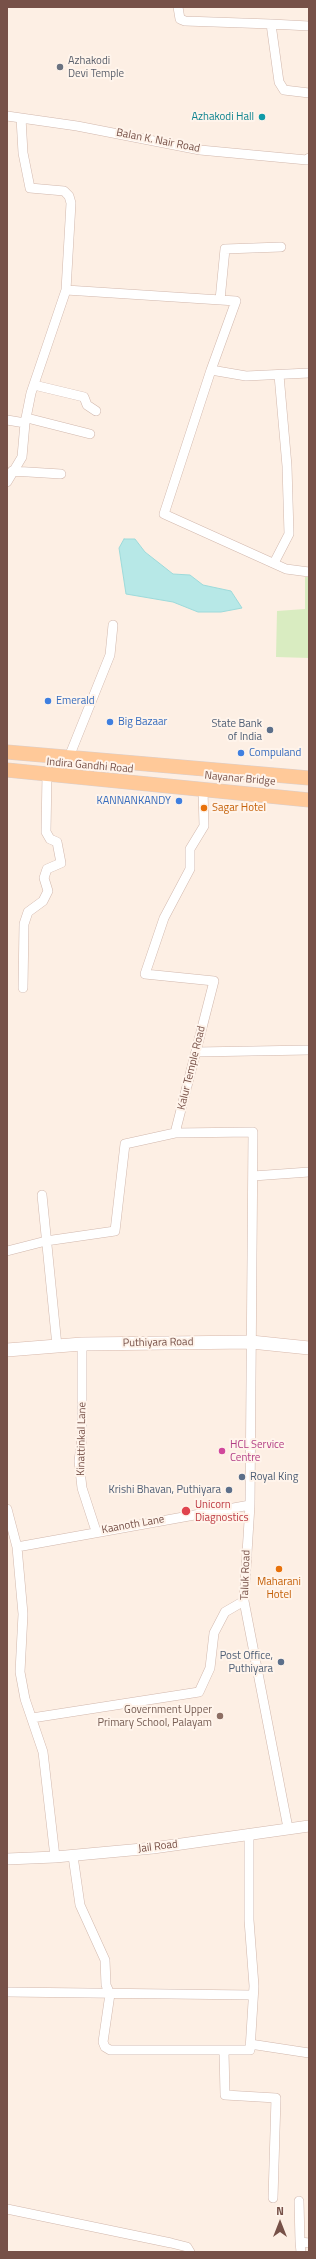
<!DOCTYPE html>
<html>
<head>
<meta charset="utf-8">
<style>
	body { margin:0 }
	#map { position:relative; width:316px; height:2259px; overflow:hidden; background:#fdefe4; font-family:"Titillium Web",sans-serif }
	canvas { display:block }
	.frame { position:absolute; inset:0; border:8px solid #775148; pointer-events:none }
	.north { position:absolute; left:260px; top:2203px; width:40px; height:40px; -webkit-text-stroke:3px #fff4eb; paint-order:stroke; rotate:0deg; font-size:11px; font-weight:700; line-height:16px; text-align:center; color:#775148 }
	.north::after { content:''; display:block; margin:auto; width:14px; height:18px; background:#775148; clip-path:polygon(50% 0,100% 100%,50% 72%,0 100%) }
</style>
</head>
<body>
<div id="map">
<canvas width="316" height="2259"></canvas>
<div class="frame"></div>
<div class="north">N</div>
</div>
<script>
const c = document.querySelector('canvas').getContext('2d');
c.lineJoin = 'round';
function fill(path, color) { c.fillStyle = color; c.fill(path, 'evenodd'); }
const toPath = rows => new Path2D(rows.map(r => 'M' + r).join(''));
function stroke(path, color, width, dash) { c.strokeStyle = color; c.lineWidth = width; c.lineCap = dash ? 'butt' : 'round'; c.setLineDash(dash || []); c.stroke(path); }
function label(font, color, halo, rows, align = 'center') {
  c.font = font + ' "Titillium Web",sans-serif'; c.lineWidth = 4; c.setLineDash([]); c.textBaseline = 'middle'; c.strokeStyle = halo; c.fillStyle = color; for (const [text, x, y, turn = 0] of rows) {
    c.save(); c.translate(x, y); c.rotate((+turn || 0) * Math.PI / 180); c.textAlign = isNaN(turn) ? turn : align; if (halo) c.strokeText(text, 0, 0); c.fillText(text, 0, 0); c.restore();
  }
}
fill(toPath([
	[305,577,309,577,309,658,276,657,277,611,305,609]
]), '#d9ecc1');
const water = toPath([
	[124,539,135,539,145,552,173,574,190,575,203,585,231,591,242,608,221,612,198,612,173,602,126,594,119,548,124,539]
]);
fill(water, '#b7e8e7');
stroke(water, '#9ddada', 1);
const minor = toPath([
	[178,7,180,19,185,21,271,24,279,82,284,90,309,93],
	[271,24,309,26],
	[7,116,77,126,200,150,307,160,309,158],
	[66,290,236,301,211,370],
	[220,300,225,249,281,247],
	[309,373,246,376,211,370,164,514,286,569,309,572],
	[34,385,84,397,87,405,96,411],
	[27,418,90,434],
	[7,420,25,423],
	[12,471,61,474],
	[7,482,22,457,25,423,31,393,66,290,71,203,69,196,64,191,30,188,23,153,21,118],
	[274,563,289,534,287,466,279,375],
	[69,757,110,655,113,625],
	[203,790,204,826,190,849,190,869,164,918,145,974,214,981,175,1133,253,1132,250,1505,244,1601,288,1828],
	[23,988,24,924,28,912,43,901,48,891,44,878,47,869,61,863,57,842,50,839,46,832,47,774],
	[196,1052,309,1050],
	[253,1176,309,1172],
	[42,1195,57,1346],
	[7,1251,46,1241,115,1231,125,1144,175,1133],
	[82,1344,82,1438,79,1461,82,1488,96,1531],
	[7,1509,17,1547,23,1614,20,1672,25,1699,43,1752,55,1857],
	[17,1547,250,1505],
	[32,1718,199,1692,210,1668,214,1633,225,1612,244,1601],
	[73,1856,80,1905,105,1960,106,1985,110,1994,103,2042,105,2047,110,2050,250,2050,254,1986,249,1920,249,1834],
	[7,1992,252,1995],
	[250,2044,309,2053],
	[224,2051,225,2095,276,2098,273,2198],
	[299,2201,300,2242],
	[7,2209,171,2243,187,2247,190,2252],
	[301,2252,300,2242,309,2243]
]);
const tertiary = toPath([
	[7,1859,55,1857,153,1848,309,1826]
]);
const secondary = toPath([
	[7,1350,82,1344,251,1342,309,1348]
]);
const primary = toPath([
	[7,752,309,778],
	[7,770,309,800]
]);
stroke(minor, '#d1b7ac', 10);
stroke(tertiary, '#d1b7ac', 12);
stroke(secondary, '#d7b8ab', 14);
stroke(primary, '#d9cecc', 15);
stroke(minor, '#fff', 9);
stroke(tertiary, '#fff', 11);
stroke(secondary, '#fff', 13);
stroke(primary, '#ffc999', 14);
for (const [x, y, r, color] of [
	[60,67,4,"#6b7280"],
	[262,117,4,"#0f9aa8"],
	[48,701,4,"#3f7fe0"],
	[110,722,4,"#3f7fe0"],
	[270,730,4,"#5c6f8a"],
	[241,753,4,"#3f7fe0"],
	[179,801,4,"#3f7fe0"],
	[204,808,4,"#e8710a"],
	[222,1451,4,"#d1479c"],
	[242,1477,4,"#5c6f8a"],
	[229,1490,4,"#5c6f8a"],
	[186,1511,5,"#e0444e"],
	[279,1569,4,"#e8710a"],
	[281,1662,4,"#5c6f8a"],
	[220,1716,4,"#8d6e63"]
]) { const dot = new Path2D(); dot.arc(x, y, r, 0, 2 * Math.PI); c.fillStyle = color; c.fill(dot); stroke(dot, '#fff4eb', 1.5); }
label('11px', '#5b616d', '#fff4eb', [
	["Azhakodi",68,61],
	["Devi Temple",68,74]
], 'left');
label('11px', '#0d838f', '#fff4eb', [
	["Azhakodi Hall",254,117]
], 'right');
label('11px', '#775148', '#fff4eb', [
	["Balan K. Nair Road",158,141,11],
	["Indira Gandhi Road",90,766,5],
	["Nayanar Bridge",240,779,5],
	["Kalur Temple Road",192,1068,-76],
	["Puthiyara Road",158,1343,-1],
	["Kinattinkal Lane",82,1439,-89],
	["Kaanoth Lane",133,1525,-10],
	["Taluk Road",246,1575,-88],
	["Jail Road",158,1847,-7]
]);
label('11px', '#366cbe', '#fff4eb', [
	["Emerald",56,701],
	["Big Bazaar",118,722],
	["Compuland",249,753],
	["KANNANKANDY",171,801,"right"]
], 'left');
label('11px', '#4e5e75', '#fff4eb', [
	["State Bank",262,724],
	["of India",262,737],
	["Royal King",250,1477,"left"],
	["Krishi Bhavan, Puthiyara",221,1490],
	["Post Office,",273,1656],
	["Puthiyara",273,1669]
], 'right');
label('11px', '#c56008', '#fff4eb', [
	["Sagar Hotel",212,808],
	["Maharani",279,1582,"center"],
	["Hotel",279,1595,"center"]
], 'left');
label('11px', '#b23c85', '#fff4eb', [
	["HCL Service",230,1445],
	["Centre",230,1458]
], 'left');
label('11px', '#be3a42', '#fff4eb', [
	["Unicorn",195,1505],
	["Diagnostics",195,1518]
], 'left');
label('11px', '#785e54', '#fff4eb', [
	["Government Upper",212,1710],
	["Primary School, Palayam",212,1723]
], 'right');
</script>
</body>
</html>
